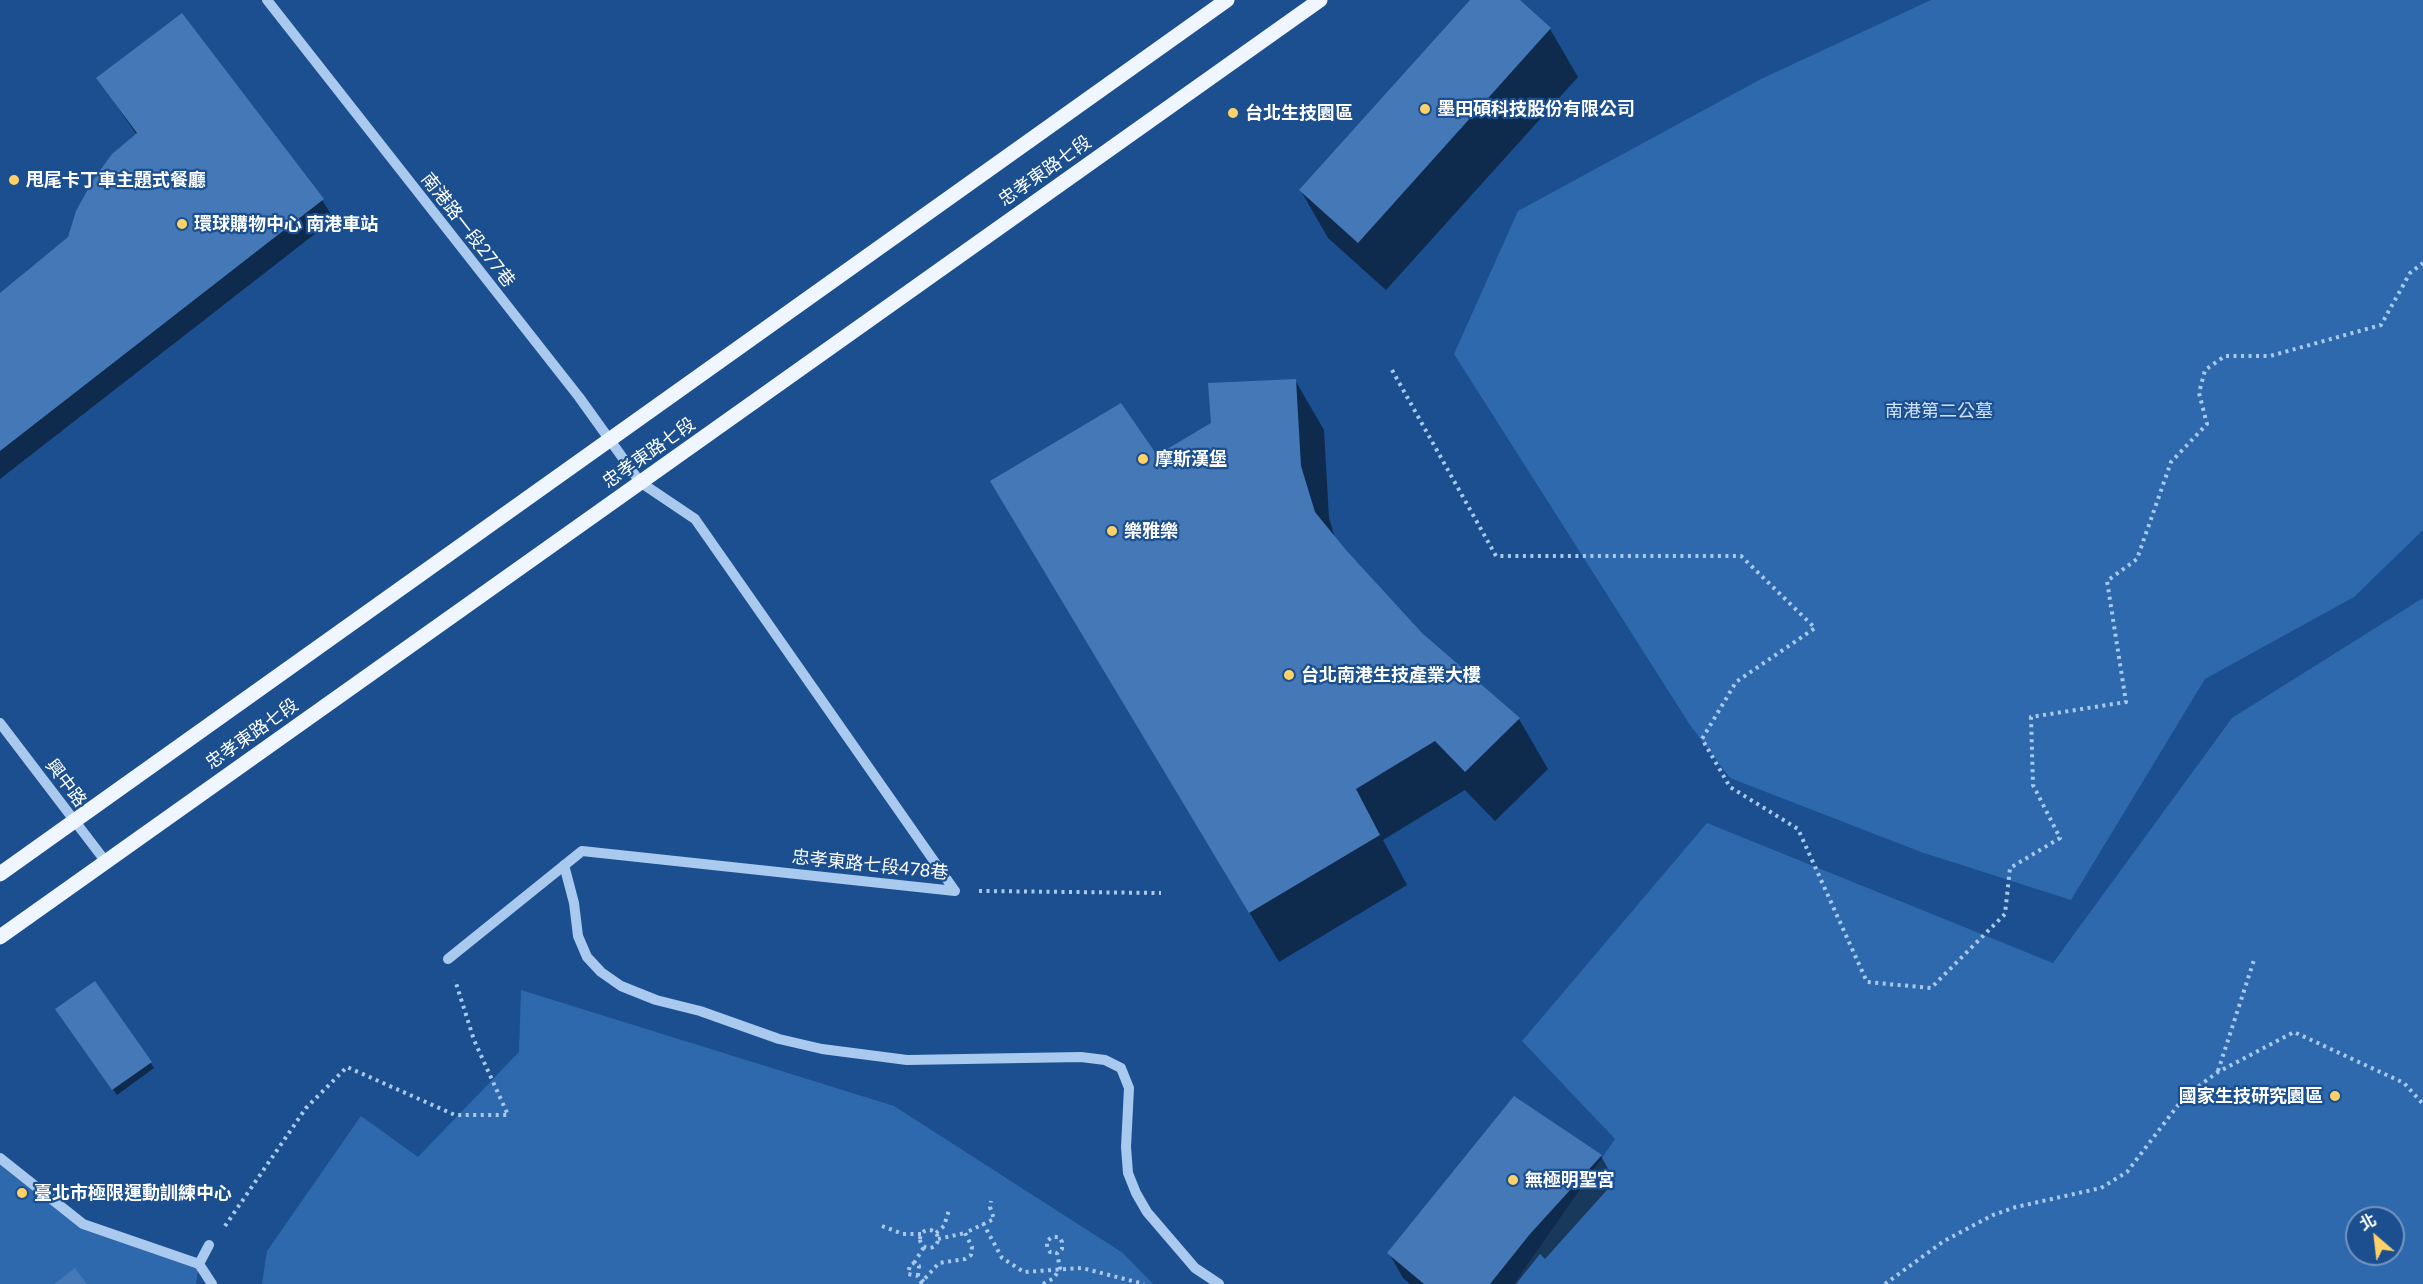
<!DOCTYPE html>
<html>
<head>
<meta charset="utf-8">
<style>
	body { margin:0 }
	#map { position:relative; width:2423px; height:1284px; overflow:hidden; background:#1b4f8f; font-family:Lato,"Noto Sans TC",sans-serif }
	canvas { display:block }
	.north { position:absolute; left:2345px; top:1206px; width:60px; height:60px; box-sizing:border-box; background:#1b4f8f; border:2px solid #7695bc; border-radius:50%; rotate:332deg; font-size:16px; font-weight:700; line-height:24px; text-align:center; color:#fff }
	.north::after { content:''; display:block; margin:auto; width:21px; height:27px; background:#ffd166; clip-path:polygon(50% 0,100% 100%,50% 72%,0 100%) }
</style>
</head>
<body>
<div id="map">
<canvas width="2423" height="1284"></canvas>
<div class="north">北</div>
</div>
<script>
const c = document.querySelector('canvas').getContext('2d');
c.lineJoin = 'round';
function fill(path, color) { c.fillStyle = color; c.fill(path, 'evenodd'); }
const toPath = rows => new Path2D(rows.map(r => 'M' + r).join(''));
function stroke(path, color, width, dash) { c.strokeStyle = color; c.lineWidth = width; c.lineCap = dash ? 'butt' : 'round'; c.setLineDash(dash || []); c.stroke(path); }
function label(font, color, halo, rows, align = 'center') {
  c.font = font + ' Lato,"Noto Sans TC",sans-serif'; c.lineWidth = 4.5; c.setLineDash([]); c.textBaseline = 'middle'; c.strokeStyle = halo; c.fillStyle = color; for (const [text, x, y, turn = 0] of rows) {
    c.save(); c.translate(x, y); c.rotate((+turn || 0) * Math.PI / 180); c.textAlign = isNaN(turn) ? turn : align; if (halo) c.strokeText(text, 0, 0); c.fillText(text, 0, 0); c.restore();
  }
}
fill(toPath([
	[1931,0,2423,0,2423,530,2354,597,2205,679,2071,900,1921,852,1730,778,1690,725,1454,354,1518,211,1761,79],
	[2423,598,2423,1284,1514,1284,1615,1139,1522,1041,1707,823,2053,963,2232,718],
	[2357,1218,2393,1218,2393,1254,2357,1254],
	[521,990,894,1106,1123,1253,1153,1284,262,1284,267,1251,361,1116,418,1157,519,1052],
	[0,1158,83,1224,199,1264,196,1284,0,1284]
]), '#2e69ad');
fill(toPath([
	[1472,0,1518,0,1550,29,1578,77,1386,290,1328,238,1301,191],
	[98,79,322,200,334,219,0,479,0,295,70,238,137,135],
	[1295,380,1324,430,1329,518,1336,541,1421,634,1519,719,1548,769,1495,821,1465,790,1383,840,1407,885,1279,962,1021,531],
	[61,1015,150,1062,154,1068,117,1095],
	[1514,1098,1601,1156,1615,1181,1545,1259,1540,1254,1516,1284,1410,1284,1403,1278,1389,1253]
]), '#0007');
fill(toPath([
	[1470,0,1520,0,1551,28,1358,243,1299,190],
	[182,13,324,199,0,451,0,293,68,237,76,211,93,180,112,154,137,133,96,78],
	[1296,379,1301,466,1315,512,1346,550,1422,633,1520,718,1465,772,1435,741,1356,789,1380,835,1249,913,990,481,1121,403,1157,455,1211,423,1208,383],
	[95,981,152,1062,112,1090,55,1009],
	[1514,1096,1602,1155,1530,1234,1490,1284,1424,1284,1387,1253],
	[75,1268,87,1284,54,1284]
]), '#4478b7');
stroke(toPath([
	[1392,370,1496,556,1741,556,1815,628,1736,682,1702,739,1730,787,1798,829,1867,982,1931,988,2005,914,2010,868,2060,838,2033,785,2031,717,2126,702,2107,581,2137,559,2171,462,2207,424,2199,393,2205,370,2225,356,2270,356,2381,325,2410,273,2423,263],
	[979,891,1161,893],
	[2218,1071,2254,960],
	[983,1223,1002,1258,1024,1272,1082,1268,1144,1284],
	[225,1226,306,1108,347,1067,455,1115,508,1115,474,1040,455,980],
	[882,1226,903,1234,921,1234],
	'920 1239a9 9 0 1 1 18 0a9 9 0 1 1-18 0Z',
	[936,1233,944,1226,949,1210],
	[938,1239,965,1233],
	[914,1263,924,1247],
	[918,1276,919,1266,914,1263,910,1265,908,1274,918,1276,926,1284],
	[920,1284,939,1263,965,1259,971,1255,972,1247,965,1233,994,1219,990,1207,991,1201],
	[1043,1284,1054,1278,1060,1268,1057,1253,1062,1249,1062,1242,1059,1237,1052,1237,1047,1241,1047,1247,1050,1252,1057,1253],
	[1885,1284,1944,1241,1993,1215,2016,1207,2101,1188,2127,1172,2185,1096,2218,1072,2294,1032,2404,1083,2423,1104]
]), '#a9c9ee', 4, [3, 4.5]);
stroke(toPath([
	[267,0,579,397,640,482,695,519,955,891],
	[0,723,106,862],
	[564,865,574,903,578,936,587,957,601,972,621,986,656,1000,700,1011,779,1039,822,1049,907,1060,1081,1057,1105,1060,1121,1068,1129,1088,1126,1147,1128,1173,1136,1193,1147,1212,1195,1268,1219,1284],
	[448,959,582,851,955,891],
	[0,1158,83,1224,199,1264],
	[209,1245,199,1264,212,1284]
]), '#a9c9ee', 10);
stroke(toPath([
	[0,874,1227,0],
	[0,937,1320,0]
]), '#f0f6ff', 15);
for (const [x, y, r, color] of [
	[1425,109,6,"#ffd166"],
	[1233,113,6,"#ffd166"],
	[14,180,6,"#ffd166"],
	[182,224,6,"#ffd166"],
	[1143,459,6,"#ffd166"],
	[1112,531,6,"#ffd166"],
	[1289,675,6,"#ffd166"],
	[2335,1096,6,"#ffd166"],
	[1513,1180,6,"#ffd166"],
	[22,1193,6,"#ffd166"]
]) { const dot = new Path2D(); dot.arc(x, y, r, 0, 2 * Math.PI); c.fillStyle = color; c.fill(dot); stroke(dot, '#1b4f8f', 2); }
label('bold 18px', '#fff', '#1b4f8f', [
	["墨田碩科技股份有限公司",1437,109],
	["台北生技園區",1245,113],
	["甩尾卡丁車主題式餐廳",26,180],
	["環球購物中心 南港車站",194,224],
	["摩斯漢堡",1155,459],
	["樂雅樂",1124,531],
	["台北南港生技產業大樓",1301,675],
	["國家生技研究園區",2323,1096,"right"],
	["無極明聖宮",1525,1180],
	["臺北市極限運動訓練中心",34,1193]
], 'left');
label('18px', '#fff', '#1b4f8f', [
	["忠孝東路七段",1045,171,-35],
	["南港路一段277巷",468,230,52],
	["忠孝東路七段",649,453,-35],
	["忠孝東路七段",252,734,-35],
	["興中路",66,783,53],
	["忠孝東路七段478巷",870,865,6]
]);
label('18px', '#cfe3fa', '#1b4f8f', [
	["南港第二公墓",1939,411]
]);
</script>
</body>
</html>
